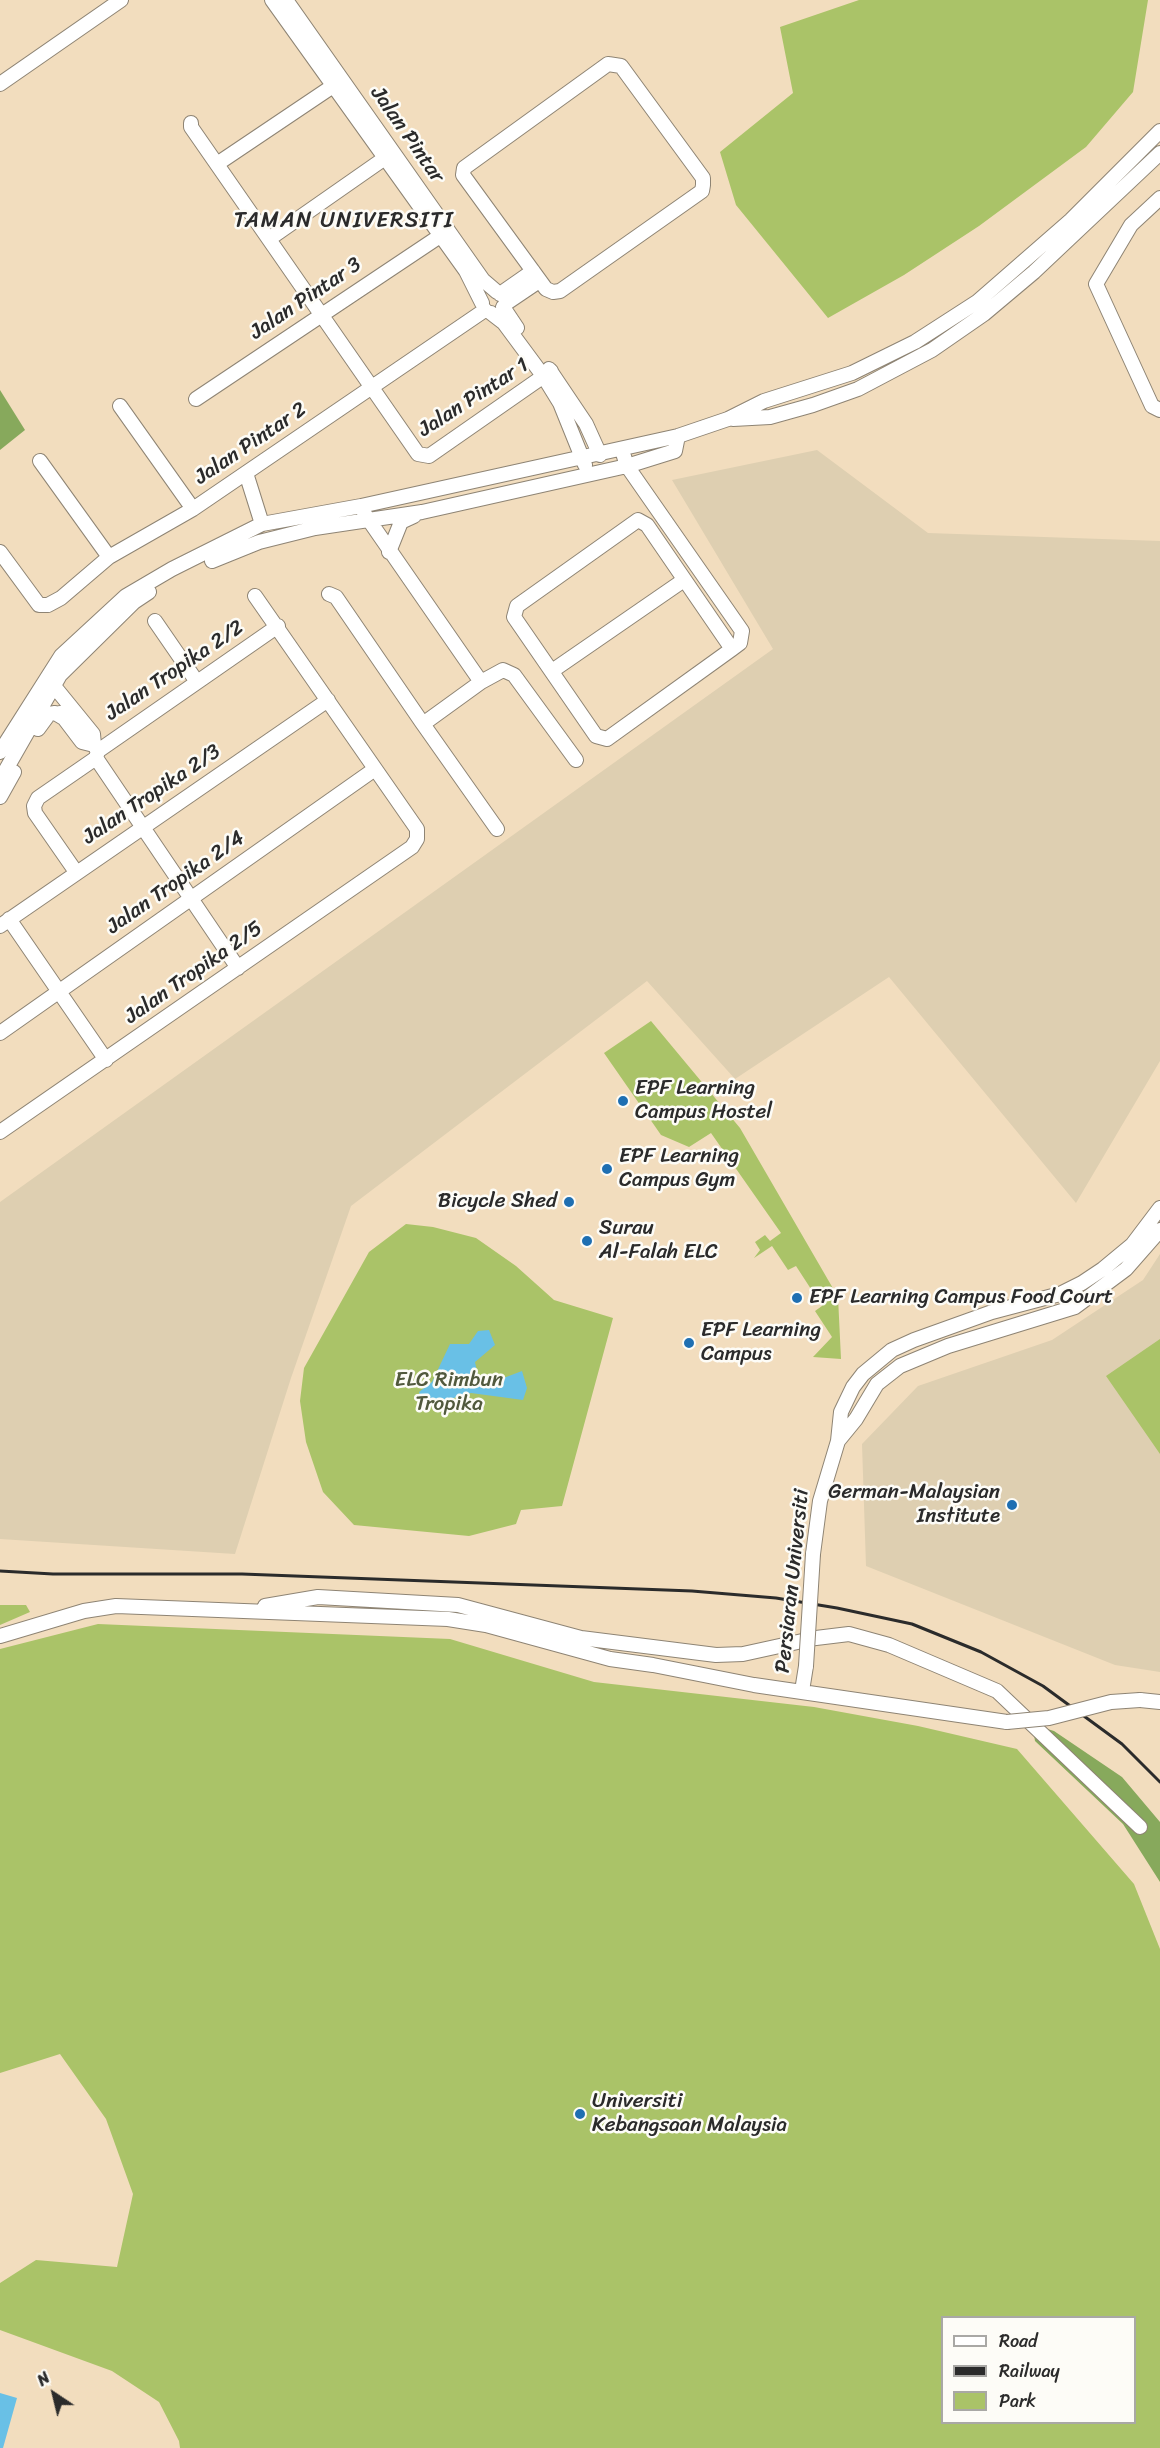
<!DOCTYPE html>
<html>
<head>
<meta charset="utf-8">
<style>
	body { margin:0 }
	#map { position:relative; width:1160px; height:2448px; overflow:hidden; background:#f2ddbe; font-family:Sriracha,sans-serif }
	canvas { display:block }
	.legend { position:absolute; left:941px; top:2316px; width:195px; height:108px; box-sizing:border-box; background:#fdfcf7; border:2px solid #a9a8a5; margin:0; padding:8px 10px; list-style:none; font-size:18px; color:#2b2b2b }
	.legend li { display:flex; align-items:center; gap:12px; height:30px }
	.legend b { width:30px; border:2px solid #a9a8a5 }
	.north { position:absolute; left:24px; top:2364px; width:60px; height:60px; -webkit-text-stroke:4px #fdfcf7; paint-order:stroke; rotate:325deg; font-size:16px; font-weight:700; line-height:24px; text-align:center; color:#2b2b2b }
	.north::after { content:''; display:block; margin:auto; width:21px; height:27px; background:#2b2b2b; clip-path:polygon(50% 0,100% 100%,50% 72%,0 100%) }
</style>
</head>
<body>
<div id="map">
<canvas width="1160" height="2448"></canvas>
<ul class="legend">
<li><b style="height:8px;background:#fff"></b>Road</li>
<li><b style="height:8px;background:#2b2b2b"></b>Railway</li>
<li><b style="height:16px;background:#aac368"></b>Park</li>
</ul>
<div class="north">N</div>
</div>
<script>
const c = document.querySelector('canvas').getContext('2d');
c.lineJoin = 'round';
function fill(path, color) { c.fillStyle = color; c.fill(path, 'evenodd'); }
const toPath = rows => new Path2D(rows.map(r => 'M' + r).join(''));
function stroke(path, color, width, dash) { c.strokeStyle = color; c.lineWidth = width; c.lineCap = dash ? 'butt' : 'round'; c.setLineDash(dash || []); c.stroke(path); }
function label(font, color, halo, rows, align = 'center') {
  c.font = font + ' Sriracha,sans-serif'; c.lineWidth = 5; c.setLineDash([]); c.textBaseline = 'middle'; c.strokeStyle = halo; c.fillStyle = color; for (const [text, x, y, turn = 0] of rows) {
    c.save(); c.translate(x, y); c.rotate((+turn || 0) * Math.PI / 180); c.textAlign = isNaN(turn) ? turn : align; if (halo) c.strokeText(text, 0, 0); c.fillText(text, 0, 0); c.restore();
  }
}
fill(toPath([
	[817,450,928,533,1160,541,1160,1061,1076,1203,889,977,735,1079,647,981,351,1206,291,1378,235,1554,0,1539,0,1202,773,649,672,480],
	[1160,1254,1160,1672,1115,1665,866,1566,862,1444,918,1386,1052,1340,1143,1280]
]), '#decfb1');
fill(toPath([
	[859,0,1148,0,1133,92,1086,147,979,226,904,275,828,318,736,205,720,152,793,93,780,27],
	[651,1021,740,1128,838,1297,841,1359,813,1357,832,1337,815,1311,822,1306,796,1266,788,1270,772,1246,754,1258,760,1250,755,1242,765,1235,770,1241,781,1233,711,1133,689,1147,661,1135,604,1053],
	[406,1224,433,1227,476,1238,516,1266,554,1300,613,1318,562,1506,521,1510,516,1524,469,1536,354,1525,323,1492,306,1442,300,1401,304,1368,369,1252],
	[1160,1339,1160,1454,1106,1376],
	[0,1605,26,1605,30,1612,0,1625],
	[98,1624,450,1639,594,1682,814,1707,918,1726,1017,1749,1134,1884,1160,1949,1160,2448,180,2448,179,2441,159,2402,112,2371,0,2330,0,2283,36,2260,117,2267,133,2194,106,2119,60,2054,0,2073,0,1649],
	[942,2318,1134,2318,1134,2422,942,2422]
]), '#aac368');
fill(toPath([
	[0,390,25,430,0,450],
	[1044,1728,1054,1731,1122,1777,1160,1822,1160,1882,1123,1824,1035,1741,1034,1735]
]), '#87a95c');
fill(toPath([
	[489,1330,495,1345,475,1362,478,1376,493,1382,522,1371,527,1388,523,1400,471,1393,436,1403,422,1401,419,1392,432,1382,450,1344,469,1344,478,1331],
	[0,2393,17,2398,3,2448,0,2448]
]), '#69c0e6');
const minor = toPath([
	[272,0,466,271,482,303],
	[286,0,483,280,497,292],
	[608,64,621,66,703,178,703,185,702,191,560,291,553,292,546,289,463,175,464,168,608,64],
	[0,84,121,0],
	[191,123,191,127,418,454,429,456,551,371],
	[217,164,333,86],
	[1160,198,1131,225,1096,284,1152,406,1160,410],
	[269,239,385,158],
	[500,294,533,271],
	[505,304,539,281],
	[503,307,517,328],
	[491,313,504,323,544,377,560,403,585,465],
	[549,369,586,424,600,455],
	[196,399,440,236],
	[120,406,193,509],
	[733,419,770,417,813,405,858,389,932,350,984,314,1034,272,1160,153],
	[622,450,627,466,742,631,740,643,732,649,607,739,596,736,514,617,517,606,638,520,647,525,732,649],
	[40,461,109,557],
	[246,473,262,524],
	[0,552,39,605,48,605,61,598,109,557,193,509,485,310],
	[389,552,401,522,414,516],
	[212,561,259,542,315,528,422,512,627,466,675,451,678,436],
	[329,594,336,597,423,724,481,682,364,513],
	[155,621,197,682],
	[552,671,684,580],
	[49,680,93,734,94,745,98,751,96,758,238,968],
	[481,682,503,670,514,675,576,760],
	[60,713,82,742,94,745],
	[423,724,497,829],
	[38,729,49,714,55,713,65,719],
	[98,751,278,626],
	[0,752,61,656,126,596,172,569,262,524,361,506,678,436,728,419,764,401,852,373,915,342,977,302,1071,220,1160,131],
	[0,780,60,675,134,602,149,592],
	[0,797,14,772],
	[76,872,35,813,34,806,38,798,96,758],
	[9,919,106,1060],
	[0,926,328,700],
	[0,1033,375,769],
	[0,1132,412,847,417,839,417,829,255,596],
	[838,1441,856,1419,877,1384,900,1366,948,1346,1075,1307,1126,1269,1160,1230],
	[813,1554,820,1501,838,1441,841,1412,853,1387,863,1374,892,1350,914,1340,992,1312,1060,1294,1082,1283,1103,1269,1132,1245,1160,1208],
	[265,1606,318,1597,458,1605,581,1638,716,1655,743,1654,816,1638,849,1634,889,1645,997,1691,1140,1827],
	[0,1636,84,1611,116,1606,448,1619,486,1625,610,1659,653,1665,754,1685,1007,1722],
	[802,1691,806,1666],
	[1140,1700,1160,1702]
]);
stroke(minor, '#8e8474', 16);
stroke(minor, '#fff', 14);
stroke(toPath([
	[0,1571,53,1574,242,1574,692,1591,776,1598,837,1608,912,1624,981,1652,1043,1686,1122,1744,1160,1782]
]), '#2b2b2b', 3);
const minorBridge = toPath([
	[806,1666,813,1554],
	[1007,1722,1049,1718,1111,1702,1140,1700]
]);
stroke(minorBridge, '#8e8474', 16, []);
stroke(minorBridge, '#fff', 14);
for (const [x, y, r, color] of [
	[623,1101,6,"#1f6fb2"],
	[607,1169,6,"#1f6fb2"],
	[569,1202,6,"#1f6fb2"],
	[587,1241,6,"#1f6fb2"],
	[797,1298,6,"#1f6fb2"],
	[689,1343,6,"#1f6fb2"],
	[1012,1505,6,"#1f6fb2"],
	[580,2114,6,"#1f6fb2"]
]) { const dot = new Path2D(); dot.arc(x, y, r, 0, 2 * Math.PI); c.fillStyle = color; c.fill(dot); stroke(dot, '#fdfcf7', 2); }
label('21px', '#2b2b2b', '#fdfcf7', [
	["Jalan Pintar",407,135,55],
	["Jalan Pintar 3",306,299,-34],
	["Jalan Pintar 1",474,398,-33],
	["Jalan Pintar 2",251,444,-34],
	["Jalan Tropika 2/2",175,671,-34],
	["Jalan Tropika 2/3",152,795,-34],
	["Jalan Tropika 2/4",176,883,-35],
	["Jalan Tropika 2/5",194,973,-35],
	["Persiaran Universiti",793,1581,-84]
]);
label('21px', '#2b2b2b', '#fdfcf7', [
	["EPF Learning",635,1089],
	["Campus Hostel",635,1113],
	["EPF Learning",619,1157],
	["Campus Gym",619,1181],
	["Bicycle Shed",557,1202,"right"],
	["Surau",599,1229],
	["Al-Falah ELC",599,1253],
	["EPF Learning Campus Food Court",809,1298],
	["EPF Learning",701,1331],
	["Campus",701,1355],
	["German-Malaysian",1000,1493,"right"],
	["Institute",1000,1517,"right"],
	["Universiti",592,2102],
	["Kebangsaan Malaysia",592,2126]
], 'left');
label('21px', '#51593d', '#fdfcf7', [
	["ELC Rimbun",449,1381],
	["Tropika",449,1405]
]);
c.letterSpacing = '1.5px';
label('22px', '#2b2b2b', '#fdfcf7', [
	["TAMAN UNIVERSITI",344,221]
]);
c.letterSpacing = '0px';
</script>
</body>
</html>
